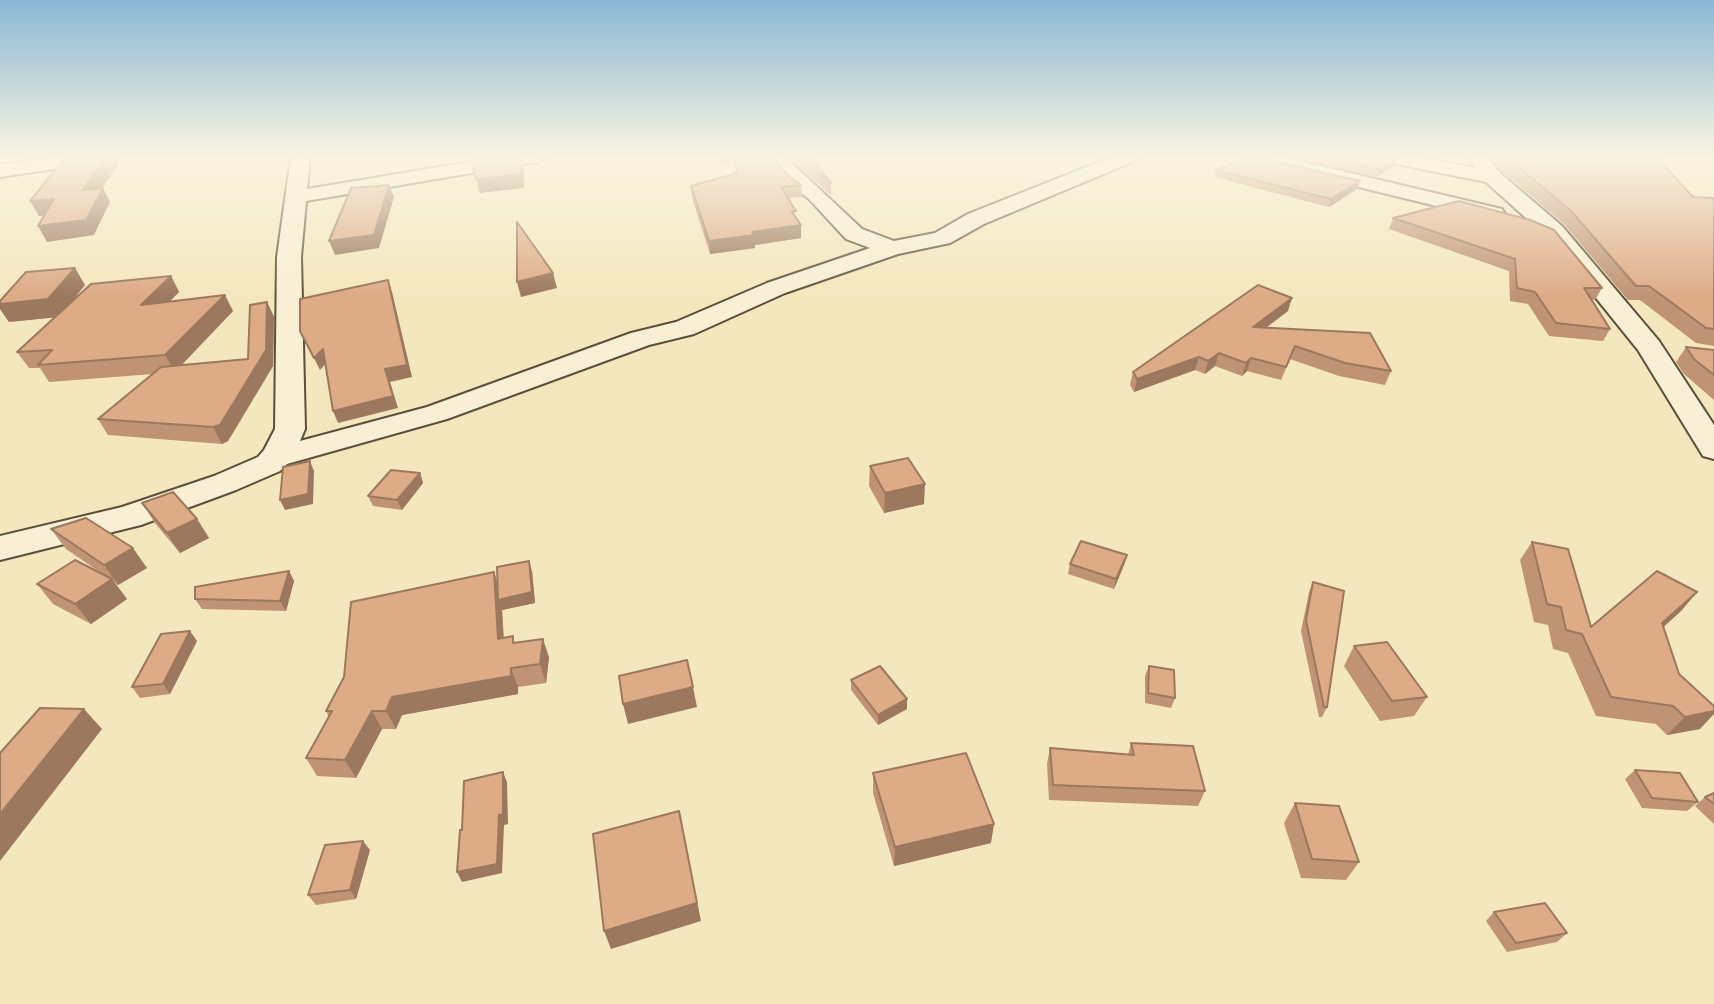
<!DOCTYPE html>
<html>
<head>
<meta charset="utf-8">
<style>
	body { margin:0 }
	canvas { display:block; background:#f5e7bd }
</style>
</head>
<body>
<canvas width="1714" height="1004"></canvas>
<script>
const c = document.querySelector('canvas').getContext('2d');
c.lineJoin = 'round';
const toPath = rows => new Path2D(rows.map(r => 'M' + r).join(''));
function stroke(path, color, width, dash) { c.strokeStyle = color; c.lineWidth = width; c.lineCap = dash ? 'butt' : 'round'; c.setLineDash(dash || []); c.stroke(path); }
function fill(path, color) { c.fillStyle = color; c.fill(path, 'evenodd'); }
const minor = toPath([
	[63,156,110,156,100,162,0,177,0,165,63,156],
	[291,156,310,156,307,189,505,156,547,156,537,162,306,201,301,257,305,429,300,441,427,407,631,333,676,322,767,283,870,248,846,239,809,199,791,186,765,156,784,156,862,229,894,241,935,233,968,214,1114,156,1140,156,1137,160,984,224,950,243,898,254,785,293,694,334,649,345,447,419,287,464,280,471,236,490,141,525,0,560,0,536,122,507,214,476,258,457,264,450,275,429,277,257,291,156],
	[1245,156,1278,156,1502,209,1505,214,1502,219,1494,220,1248,160,1245,156],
	[1377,156,1415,156,1476,168,1468,156,1487,156,1500,173,1562,226,1659,341,1714,425,1714,459,1703,456,1638,350,1546,236,1486,182,1387,162,1377,156]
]);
stroke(minor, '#5a4f3b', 4);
fill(minor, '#f8efd4');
fill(toPath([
	[718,156,771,156,788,176,801,185,802,197,788,198,796,218,801,238,755,245,755,248,710,254,692,198,691,186,736,174,734,162,719,164],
	[787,156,811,156,831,183,831,195],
	[1279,156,1390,156,1397,158,1394,166,1376,177],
	[1490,156,1655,156,1693,197,1714,198,1714,346,1696,343,1640,300,1628,300,1564,224,1502,171],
	[1216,170,1357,189,1329,207,1214,177],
	[1393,218,1602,288,1595,300,1592,300,1610,329,1603,341,1549,336,1528,304,1510,301,1509,271,1389,229],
	[171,276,179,292,169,302,233,311,181,365,248,359,267,302,274,317,273,366,228,441,222,444,108,435,98,419,153,374,49,382,40,368,29,368,17,352,55,317,9,322,0,309,0,301,85,285,69,305],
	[1288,311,1266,328,1391,371,1385,385,1339,376,1290,359,1281,380,1247,371,1242,376,1215,366,1205,374,1195,370,1134,392,1130,385,1133,372],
	[1686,347,1714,350,1714,400,1684,374,1676,362],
	[870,466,924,504,884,513,869,486],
	[420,473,423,483,402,510,373,506,368,496],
	[142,503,197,519,209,538,180,553,155,523],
	[51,529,147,568,118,585,114,582,127,599,91,624,53,604,37,584,104,575,66,549],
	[1532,542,1591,627,1697,592,1681,611,1663,627,1679,674,1700,729,1667,735,1656,724,1596,716,1568,653,1553,649,1548,625,1534,622,1520,560],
	[1127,555,1124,565,1114,589,1068,574,1070,564],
	[289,571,294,581,286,611,202,609,195,599],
	[532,571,535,603,502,610,502,609,503,638,549,657,546,683,518,687,518,694,402,715,396,729,382,729,356,778,317,776,306,758,329,717,326,711,494,572,497,582],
	[1313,582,1327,707,1322,717,1319,717,1301,631,1309,592],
	[197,641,170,694,140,698,132,687],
	[1354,646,1427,697,1414,716,1380,721,1344,666],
	[1149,666,1175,698,1171,708,1145,703,1145,676],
	[851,680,907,709,878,725,851,690],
	[1131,743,1205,791,1198,806,1049,800,1047,764,1050,748,1128,755],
	[1635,770,1698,802,1687,811,1642,808,1625,779],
	[873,773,991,843,894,866,873,793],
	[1714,793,1714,824,1695,806,1705,797],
	[1295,803,1359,862,1346,880,1301,878,1284,823],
	[370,850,356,899,316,905,308,895],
	[1494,912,1567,933,1557,942,1507,952,1486,921]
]), '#bf9374');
fill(toPath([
	[107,156,117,156,120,162,90,205,82,190],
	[521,156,524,167,524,188,480,193,476,179],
	[718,156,734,156,734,162,719,164],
	[1397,158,1394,166,1376,177,1379,169],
	[1360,181,1357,189,1329,207,1331,199],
	[389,185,394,197,379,248,335,255,329,241],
	[103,188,110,202,94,235,47,242,38,226],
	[54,199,63,213,39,216,30,201],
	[801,225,801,238,755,245,755,248,710,254,709,241,752,232],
	[75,268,85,285,59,317,9,322,0,309,0,304],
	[553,273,557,288,521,297,517,282],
	[171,276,179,292,150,321,141,305],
	[388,280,392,292,412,377,390,382,398,408,338,423,333,411,385,369],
	[225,295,233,311,175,372,165,355],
	[1292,298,1288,311,1249,340,1253,327],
	[267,302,274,317,273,366,228,441,222,444,213,427,266,350],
	[323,349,328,361,320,370,314,358],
	[1219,353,1215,366,1205,374,1208,361],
	[1199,357,1195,370,1134,392,1137,379],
	[1251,358,1247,371,1242,376,1246,363],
	[310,461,314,471,313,504,285,510,280,500],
	[420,473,423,483,402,510,397,500],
	[925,484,924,504,884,513,885,493],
	[197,519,209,538,180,553,167,533],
	[133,548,147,568,118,585,104,565],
	[1127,555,1124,565,1114,589,1116,579],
	[529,561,532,571,535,603,502,610,502,609,505,657,498,639,494,572,500,590],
	[289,571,294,581,286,611,280,601],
	[112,579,127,599,91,624,75,604],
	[1697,592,1681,611,1647,642,1662,623],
	[190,631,197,641,170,694,163,684],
	[543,639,549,657,546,683,540,664],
	[511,668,518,687,518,694,402,715,396,729,386,711,392,697],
	[693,687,697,707,628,724,623,704],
	[907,699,907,709,878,725,878,715],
	[84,709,102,729,0,861,0,814],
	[372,711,382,729,356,778,345,760],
	[1714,711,1714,714,1700,729,1667,735,1685,717],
	[503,772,507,782,508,824,504,825,502,873,462,882,457,872],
	[679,811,701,921,611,949,604,931],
	[994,824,991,843,894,866,895,847],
	[363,841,370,850,356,899,350,890]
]), '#9b785e');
const building = toPath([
	[67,156,107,156,82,190,103,188,86,220,38,226,54,199,30,201,67,156],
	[506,156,520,156,521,174,476,179,471,161,506,156],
	[734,156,771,156,788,176,801,185,781,187,796,211,792,212,801,225,752,232,754,235,709,241,691,186,738,173,734,156],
	[800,156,811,156,831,183,800,156],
	[1249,156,1252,156,1360,181,1331,199,1216,170,1249,156],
	[1316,156,1390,156,1397,158,1379,169,1316,156],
	[1505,156,1655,156,1693,197,1714,198,1714,329,1706,328,1649,286,1636,286,1571,211,1505,156],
	[389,185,374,235,329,241,351,188,389,185],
	[1459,201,1530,220,1554,230,1602,288,1584,288,1610,329,1556,323,1535,292,1517,288,1515,259,1393,218,1459,201],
	[517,222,553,273,517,282,517,222],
	[75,268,48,299,0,304,0,301,26,272,75,268],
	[171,276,141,305,225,295,165,355,38,365,52,350,17,352,91,284,171,276],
	[388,280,407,365,385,369,393,396,333,411,323,349,314,358,300,331,300,299,388,280],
	[1258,285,1292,298,1253,327,1370,333,1391,371,1345,363,1295,346,1286,367,1251,358,1246,363,1219,353,1208,361,1199,357,1137,379,1133,372,1258,285],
	[267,302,266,350,220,425,213,427,98,419,161,367,248,359,250,305,267,302],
	[1686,347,1714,350,1714,375,1694,359,1686,347],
	[908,458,925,484,885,493,870,466,908,458],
	[310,461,308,494,280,500,283,467,310,461],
	[391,470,420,473,397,500,368,496,391,470],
	[173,492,197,519,167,533,142,503,173,492],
	[86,518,133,548,104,565,51,529,86,518],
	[1081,541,1127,555,1116,579,1070,564,1081,541],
	[1532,542,1568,549,1591,627,1657,571,1697,592,1662,623,1679,674,1714,706,1714,711,1685,717,1673,706,1611,697,1582,634,1566,630,1561,607,1547,604,1532,542],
	[75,560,112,579,75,604,37,584,75,560],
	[529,561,532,592,498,600,497,567,529,561],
	[289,571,280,601,195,599,195,587,289,571],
	[494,572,498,639,513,636,513,643,543,639,540,664,511,668,511,676,392,697,386,711,372,711,345,760,306,758,332,711,326,711,344,677,351,602,494,572],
	[1313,582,1344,591,1327,707,1324,707,1306,620,1313,582],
	[190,631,163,684,132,687,161,634,190,631],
	[1387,642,1427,697,1392,701,1354,646,1387,642],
	[687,660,693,687,623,704,619,676,687,660],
	[880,666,907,699,878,715,851,680,880,666],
	[1149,666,1174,670,1175,698,1148,693,1149,666],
	[40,708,84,709,0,814,0,753,40,708],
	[1131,743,1193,746,1205,791,1053,785,1050,748,1134,755,1131,743],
	[966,753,994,824,895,847,873,773,966,753],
	[1635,770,1680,773,1698,802,1652,798,1635,770],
	[503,772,503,814,499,815,497,864,457,872,460,830,462,830,464,781,503,772],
	[1714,793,1714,804,1705,797,1714,793],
	[1295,803,1339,806,1359,862,1312,859,1295,803],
	[679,811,697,903,604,931,593,834,679,811],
	[363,841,350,890,308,895,325,845,363,841],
	[1545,903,1567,933,1516,943,1494,912,1545,903]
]);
fill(building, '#deab87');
stroke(building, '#9b785e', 2);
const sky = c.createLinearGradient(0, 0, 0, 296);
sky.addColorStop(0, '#89b8d4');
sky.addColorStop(0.53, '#faf4e1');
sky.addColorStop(1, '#faf4e100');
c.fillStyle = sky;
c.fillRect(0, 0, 1714, 296);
</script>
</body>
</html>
